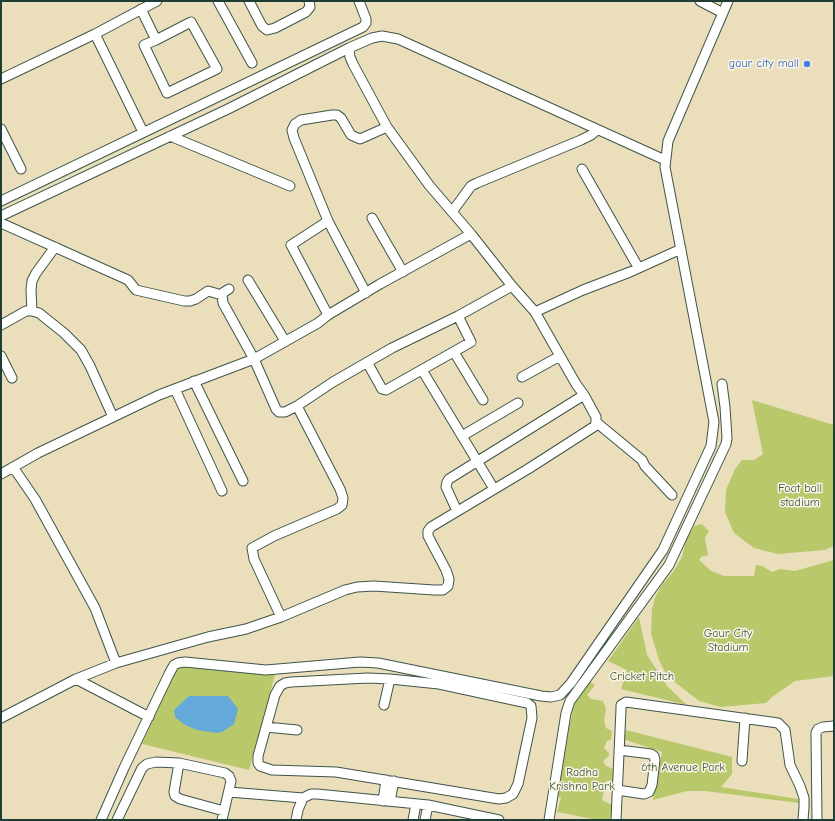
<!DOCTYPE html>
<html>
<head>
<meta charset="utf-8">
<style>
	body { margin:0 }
	#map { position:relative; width:835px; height:821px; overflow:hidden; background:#ebdebb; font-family:"Comic Neue",sans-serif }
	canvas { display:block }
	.frame { position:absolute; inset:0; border:2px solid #1f3d34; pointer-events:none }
</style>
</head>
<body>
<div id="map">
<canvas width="835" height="821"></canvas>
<div class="frame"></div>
</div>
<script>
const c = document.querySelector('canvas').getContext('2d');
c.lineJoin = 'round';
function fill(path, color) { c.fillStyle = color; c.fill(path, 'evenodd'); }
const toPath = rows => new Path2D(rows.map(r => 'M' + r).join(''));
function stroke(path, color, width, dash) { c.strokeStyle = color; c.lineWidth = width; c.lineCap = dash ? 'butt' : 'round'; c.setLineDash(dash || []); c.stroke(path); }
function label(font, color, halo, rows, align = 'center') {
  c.font = font + ' "Comic Neue",sans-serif'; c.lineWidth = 3; c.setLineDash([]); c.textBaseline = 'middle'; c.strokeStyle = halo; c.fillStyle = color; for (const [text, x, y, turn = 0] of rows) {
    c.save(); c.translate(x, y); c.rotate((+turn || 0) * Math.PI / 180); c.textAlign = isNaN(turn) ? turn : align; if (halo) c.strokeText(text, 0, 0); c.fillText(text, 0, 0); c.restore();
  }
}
fill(toPath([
	[752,400,834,425,834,546,825,550,778,554,754,548,734,533,725,512,726,490,735,469,742,460,754,460,763,454],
	[702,524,709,531,705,538,708,555,701,557,699,560,711,571,724,576,754,576,756,565,762,566,772,572,780,569,795,571,834,560,834,676,795,681,772,697,766,703,721,707,699,701,667,676,659,660,651,634,652,609,655,598,661,586,673,572,682,557,686,540,694,526],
	[639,617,647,655,667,686,687,705,621,689,627,670,608,661],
	[178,666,275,675,249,770,142,744],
	[589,681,595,685,587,695,591,699,603,701,606,709,604,720,606,728,612,731,611,739,607,741,604,748,609,753,609,756,603,761,606,766,613,769,613,781,606,781,602,800,612,805,610,820,598,820,557,812,561,798,554,794,575,701],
	[626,730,732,757,732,774,721,787,798,799,799,803,705,791,687,791,653,800,662,752,623,739]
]), '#b8c86a');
fill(toPath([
	[189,696,228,696,238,709,234,724,222,732,217,733,197,730,185,725,175,717,174,710]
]), '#63a9d9');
const minor = toPath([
	[218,1,252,63],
	[249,1,262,26,267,30,275,28,306,12,310,7,309,1],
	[700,1,723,13],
	[141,9,156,40,144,45,167,93,217,69,191,22,156,40],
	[95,34,143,132],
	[1,79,95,34,157,1],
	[1,129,21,169],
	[170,136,290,186],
	[582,169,638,267],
	[1,201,363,27,366,23,366,19,359,1],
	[452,212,471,186,477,183,581,140,591,135,597,130],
	[1,216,228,109,349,48,372,38,382,36,398,39,665,160],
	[372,218,403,272],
	[1,223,128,280,136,290,184,301,190,301,196,299,208,291,222,295],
	[248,280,285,341],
	[229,289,224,292,222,295,223,303,254,359,276,409,279,412,285,412,297,406,333,382,392,348,458,316,512,286],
	[366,293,328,221,294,138,292,130,295,124,301,120,332,115,337,115,341,118,351,135,360,139,387,127],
	[32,311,31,290,32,281,36,273,55,247],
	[535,312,583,290,630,272,681,249],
	[328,315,291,245,328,221],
	[1,325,26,311,32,311,39,313,64,333,81,350,90,366,113,417],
	[454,352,483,400],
	[1,356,12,378],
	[367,362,382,389,386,390,471,342,458,316],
	[422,370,494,489],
	[522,377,560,356],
	[194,381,243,481],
	[175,389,222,491],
	[596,422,642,460,645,466,672,495],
	[462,436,518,403],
	[13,467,35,499,95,608,116,663],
	[1,474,38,453,159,395,254,359,318,323,328,315,380,284,471,234],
	[457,511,446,487,447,482,449,479,584,395],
	[281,617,254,559,252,548,274,536,337,509,342,505,343,498,340,489,297,406],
	[368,678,390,679,439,684,527,703,531,706,532,718,518,784,513,794,506,798,499,799,336,772,272,770,260,766,258,763,258,756,275,695,280,686,285,683,291,682,368,678],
	[76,679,149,717],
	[384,705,390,679],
	[1,718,76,679,116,663,208,637,246,629,281,617,345,590,357,587,374,586,434,590,443,590,448,586,449,579,446,570,428,536,428,531,431,527,528,469,595,426,596,422,596,417,584,395,576,384,535,312,512,286,471,234,429,185,387,127,353,64,350,57,349,48],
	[266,727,297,730],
	[742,761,745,718],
	[179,763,174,792,175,796,180,799,224,811],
	[617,790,644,794,649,792,652,785,655,760,654,756,651,754,619,750],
	[229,792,303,798],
	[383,801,386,780],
	[390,801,394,781],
	[101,820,124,768,169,674,174,665,178,663,185,662,266,670,360,662,378,663,541,696,551,697,560,695,571,683,663,550,711,446,714,422,665,167,668,141,728,1],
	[117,820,142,768,147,764,156,762,179,763,225,773,229,776,231,781,222,820],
	[296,820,298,810,303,798,311,794,317,794,428,805,499,820],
	[413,820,416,804],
	[425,820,428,805],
	[549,820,566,713,570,701,669,565,726,444,727,438,725,407,722,384],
	[616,820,621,709,621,705,626,702,778,723,785,730,790,765,800,786,804,798,804,807,803,820],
	[817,820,816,733,818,729,823,727,834,726]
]);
stroke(minor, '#3e5548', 11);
stroke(minor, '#fff', 9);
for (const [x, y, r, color] of [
	[807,64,4,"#3f7fe0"]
]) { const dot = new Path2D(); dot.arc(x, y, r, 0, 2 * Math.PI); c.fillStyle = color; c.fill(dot); stroke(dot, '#fcf5e5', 1.5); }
label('12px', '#366cbe', '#fcf5e5', [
	["gaur city mall",799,64]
], 'right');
label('12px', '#3e593f', '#fcf5e5', [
	["Foot ball",800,489],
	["stadium",800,503],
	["Gaur City",728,634],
	["Stadium",728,648],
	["Cricket Pitch",642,677],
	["6th Avenue Park",683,768],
	["Radha",582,773],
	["Krishna Park",582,787]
]);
</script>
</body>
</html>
